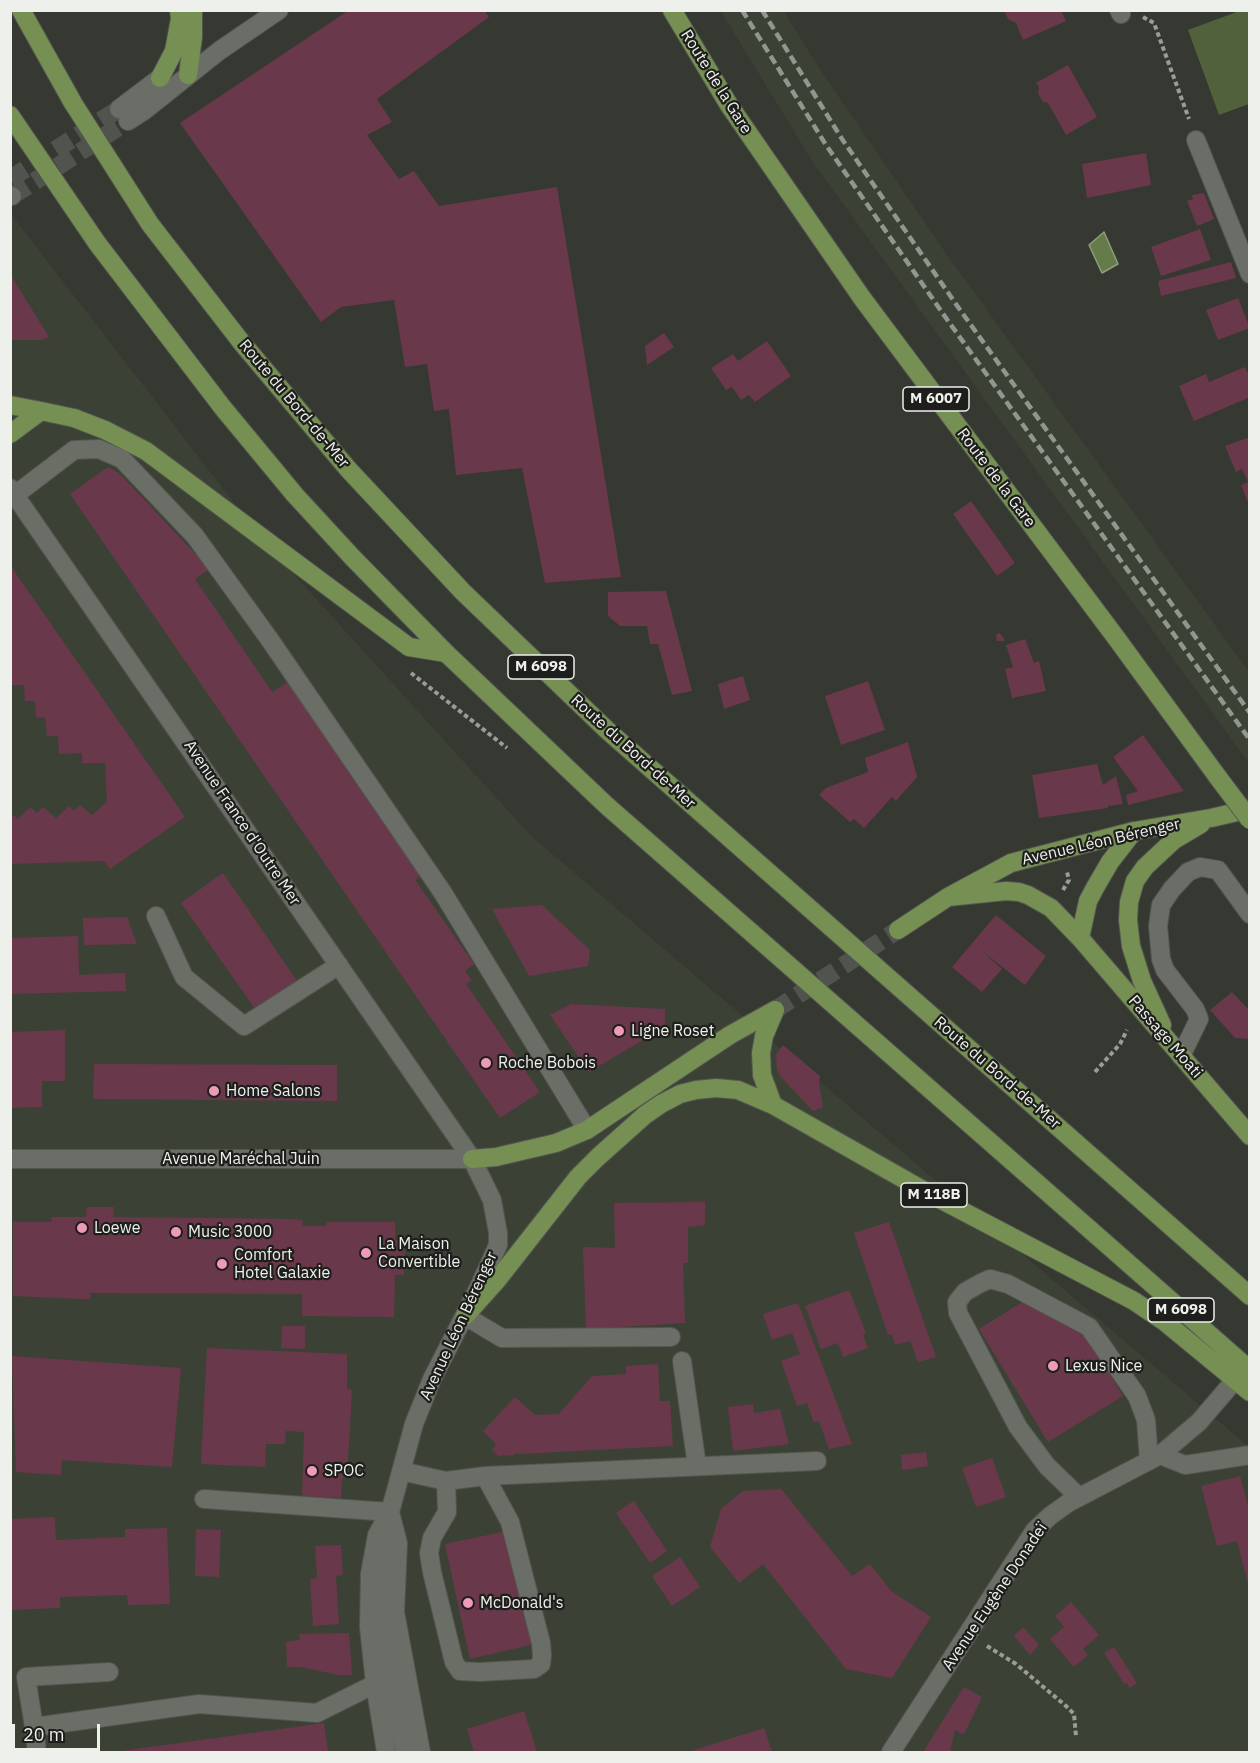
<!DOCTYPE html>
<html>
<head>
<meta charset="utf-8">
<style>
	body { margin:0 }
	#map { position:relative; width:1260px; height:1763px; overflow:hidden; background:#353932; font-family:"IBM Plex Sans",sans-serif }
	canvas { display:block }
	.frame { position:absolute; inset:0; border:12px solid #edf0eb; pointer-events:none }
	.scale { position:absolute; left:12px; top:1724px; width:88px; height:27px; box-sizing:border-box; border:3px solid #edf0eb; border-top:0; padding-left:8px; font-size:18px; line-height:21px; white-space:nowrap; color:#edf0eb; -webkit-text-stroke:4px #1e1f1c; paint-order:stroke }
</style>
</head>
<body>
<div id="map">
<canvas width="1260" height="1763"></canvas>
<div class="frame"></div>
<div class="scale">20 m</div>
</div>
<script>
const c = document.querySelector('canvas').getContext('2d');
c.lineJoin = 'round';
function fill(path, color) { c.fillStyle = color; c.fill(path, 'evenodd'); }
const toPath = rows => new Path2D(rows.map(r => 'M' + r).join(''));
function stroke(path, color, width, dash) { c.strokeStyle = color; c.lineWidth = width; c.lineCap = dash ? 'butt' : 'round'; c.setLineDash(dash || []); c.stroke(path); }
function label(font, color, halo, rows, align = 'center') {
  c.font = font + ' "IBM Plex Sans",sans-serif'; c.lineWidth = 4.5; c.setLineDash([]); c.textBaseline = 'middle'; c.strokeStyle = halo; c.fillStyle = color; for (const [text, x, y, turn = 0] of rows) {
    c.save(); c.translate(x, y); c.rotate((+turn || 0) * Math.PI / 180); c.textAlign = isNaN(turn) ? turn : align; if (halo) c.strokeText(text, 0, 0); c.fillText(text, 0, 0); c.restore();
  }
}
fill(toPath([
	[721,11,784,11,817,65,947,255,1249,672,1249,763,812,161],
	[10,213,262,539,530,835,1249,1447,1249,1752,11,1752]
]), '#3b4235');
fill(toPath([
	[1242,10,1249,11,1249,104,1219,115,1188,30]
]), '#50613b');
const water = toPath([
	[1104,232,1118,264,1102,273,1089,245,1104,232]
]);
fill(water, '#657b4b');
stroke(water, '#8e9e7b', 1.5);
fill(toPath([
	[349,10,484,10,489,17,377,99,392,122,367,135,399,179,414,171,439,206,557,187,621,577,545,583,522,468,456,475,449,409,434,411,427,364,405,367,394,300,341,307,321,322,180,123],
	[1004,10,1061,10,1066,21,1023,40,1016,23,1008,19],
	[1068,65,1097,117,1066,135,1048,103,1043,102,1038,93,1039,87,1036,83],
	[1146,153,1151,185,1087,198,1082,164],
	[1204,193,1214,219,1197,226,1187,201,1193,199,1192,195],
	[1200,229,1211,260,1161,276,1151,247],
	[1231,262,1236,278,1161,296,1158,281],
	[10,274,49,337,42,340,10,340],
	[1238,298,1250,328,1218,340,1206,310],
	[664,333,674,347,647,365,645,346],
	[767,341,791,376,755,402,749,395,741,400,732,387,726,390,711,368,733,354,738,361],
	[1245,367,1250,378,1250,397,1194,421,1179,386,1206,374,1209,382],
	[1250,437,1250,505,1249,505,1241,485,1248,482,1242,469,1236,472,1225,446],
	[108,467,119,473,203,562,208,570,195,579,272,692,290,681,422,875,415,880,474,964,465,971,472,980,466,984,540,1092,500,1118,70,494],
	[971,501,1015,563,997,576,953,514],
	[10,565,185,817,110,869,104,861,10,864,10,813,18,819,30,807,37,813,43,807,56,818,69,806,74,811,80,805,92,815,107,802,105,763,82,763,82,753,59,754,58,736,47,736,45,718,36,717,35,701,25,701,24,685,11,685],
	[666,591,692,691,672,695,658,644,650,644,647,626,620,626,608,616,608,592],
	[999,633,1004,638,1004,641,997,641,996,635],
	[1025,639,1034,663,1039,661,1046,691,1012,698,1005,669,1013,667,1006,645],
	[743,676,750,700,724,709,718,684],
	[868,681,885,730,841,745,825,696],
	[1143,735,1184,791,1128,805,1126,795,1138,791,1113,757],
	[908,742,917,777,896,801,892,797,864,828,854,819,850,822,819,795,826,788,868,772,865,758],
	[1097,764,1103,785,1116,776,1123,804,1108,806,1108,808,1039,818,1032,775],
	[223,873,297,981,255,1009,181,903],
	[542,905,590,950,588,966,529,976,492,909],
	[996,915,1046,956,1025,985,982,951,1002,969,982,992,952,967],
	[127,917,137,944,84,945,83,918],
	[78,936,79,975,125,973,126,991,10,994,10,938],
	[1232,992,1250,1011,1248,1039,1235,1038,1210,1010],
	[571,1004,665,1009,665,1027,589,1072,550,1015],
	[65,1030,65,1081,42,1081,42,1107,10,1108,10,1032],
	[783,1045,820,1076,819,1084,823,1107,813,1111,781,1077,777,1070,776,1055],
	[94,1064,337,1065,337,1101,93,1099],
	[705,1202,705,1225,688,1227,688,1263,683,1263,685,1323,586,1329,583,1247,615,1248,614,1203],
	[87,1207,114,1207,113,1217,291,1219,302,1220,303,1226,326,1226,327,1222,395,1222,395,1240,405,1240,404,1275,395,1275,394,1317,302,1316,302,1294,90,1293,90,1299,81,1299,13,1296,13,1222,52,1222,51,1217,86,1217],
	[889,1222,936,1357,918,1362,910,1341,895,1345,892,1334,888,1335,854,1233],
	[849,1290,866,1333,863,1334,868,1348,843,1357,838,1343,821,1349,805,1306],
	[1024,1301,1087,1337,1123,1396,1048,1442,979,1329],
	[798,1303,825,1372,852,1444,829,1449,819,1421,814,1423,807,1403,797,1406,781,1361,800,1354,792,1333,772,1340,763,1314],
	[282,1326,305,1326,305,1349,281,1348],
	[207,1348,347,1354,347,1389,352,1390,347,1478,342,1478,341,1498,302,1496,304,1432,286,1431,285,1444,266,1444,265,1467,201,1464],
	[12,1356,181,1368,172,1467,62,1460,61,1475,16,1472],
	[658,1364,660,1401,670,1401,673,1446,519,1454,517,1452,514,1455,498,1456,492,1450,496,1444,483,1431,515,1397,535,1415,559,1414,592,1376,626,1374,626,1366],
	[753,1404,754,1413,780,1409,789,1444,733,1451,728,1407],
	[926,1452,928,1466,902,1470,901,1455],
	[992,1458,1006,1497,976,1507,962,1468],
	[1240,1476,1250,1513,1249,1587,1237,1541,1217,1546,1201,1486],
	[781,1489,852,1576,870,1564,891,1591,931,1617,892,1678,846,1669,763,1564,739,1583,710,1547,721,1509,743,1491],
	[634,1501,667,1551,650,1563,616,1513],
	[55,1517,56,1540,125,1537,125,1529,167,1528,170,1604,128,1605,127,1595,60,1597,60,1608,10,1610,10,1519],
	[196,1529,221,1530,219,1577,195,1576],
	[507,1531,534,1644,470,1659,445,1544],
	[341,1545,343,1575,336,1576,339,1624,313,1626,310,1579,317,1578,315,1546],
	[680,1557,700,1587,672,1606,652,1576],
	[1071,1602,1099,1635,1083,1649,1088,1655,1074,1667,1050,1639,1064,1627,1055,1616],
	[1023,1627,1039,1645,1030,1655,1014,1636],
	[349,1633,352,1675,338,1675,301,1667,287,1667,286,1642,300,1640,299,1634],
	[1114,1647,1137,1683,1130,1688,1127,1683,1125,1685,1104,1653],
	[964,1687,982,1697,964,1734,955,1730,950,1752,923,1752],
	[524,1711,537,1752,474,1752,467,1729],
	[324,1723,328,1752,121,1752,121,1751],
	[764,1728,772,1752,688,1752]
]), '#6a384b');
stroke(toPath([
	[10,179,119,109],
	[12,196,128,121]
]), '#51544e', 18, [18, 9]);
stroke(toPath([
	[775,1010,898,930]
]), '#51544e', 18, [18, 9]);
const minor = toPath([
	[1119,10,1121,14],
	[119,109,160,78],
	[128,121,145,110,219,51,279,10],
	[1196,140,1250,274],
	[10,196,12,196],
	[10,488,472,1159,492,1200,498,1233,498,1245,479,1287,432,1379,414,1424,390,1512,377,1535,370,1574,369,1627,375,1684,386,1752],
	[15,495,74,450,99,449,122,459,195,536,270,640,443,893,587,1130],
	[156,916,184,977,244,1026,339,965],
	[1181,1056,1199,1019,1195,1009,1165,970,1161,959,1158,926,1161,905,1172,889,1188,872,1200,867,1218,870,1250,914],
	[10,1159,472,1159],
	[465,1316,502,1338,671,1337],
	[682,1361,697,1466],
	[1160,1455,1185,1465,1250,1455],
	[401,1471,446,1481,485,1476,817,1461],
	[446,1481,447,1512,432,1538,429,1553,432,1572,454,1662,460,1671,479,1672,534,1669,541,1664,542,1656,541,1643,510,1522,485,1476],
	[1079,1497,1047,1466,1018,1427,958,1313,957,1302,965,1292,981,1283,990,1279,1008,1284,1089,1327,1137,1396,1146,1420,1149,1461],
	[204,1499,390,1512],
	[390,1512,398,1543,395,1612,421,1752],
	[387,1540,384,1571,384,1614,394,1699,405,1752],
	[34,1727,26,1677,109,1672],
	[37,1752,34,1727,199,1704,317,1713,375,1684],
	[891,1752,1035,1530,1050,1516,1068,1503,1160,1455,1199,1422,1235,1380]
]);
const major = toPath([
	[21,10,73,103,150,224,242,343,348,469,463,592,608,731,1250,1296],
	[672,10,729,105,862,298,1117,639,1217,776],
	[188,75,193,37,193,10],
	[160,78,174,51,180,19,179,10],
	[10,115,97,243,223,408,295,495,353,558,446,653,606,805,1250,1370],
	[10,405,41,411],
	[10,434,41,411,74,418,105,430,146,451,409,647,446,653],
	[948,897,1006,891,1019,892,1028,895,1051,908,1080,938,1250,1136],
	[898,930,948,897,1011,863,1134,831,1211,818,1250,809],
	[1080,938,1088,901,1096,886,1110,862,1134,831],
	[1162,1025,1142,981,1131,946,1128,920,1129,902,1135,881,1145,867,1174,840,1201,824],
	[773,1105,762,1075,761,1053,764,1036,775,1010],
	[472,1159,496,1157,556,1143,587,1130,730,1035,775,1010],
	[465,1316,498,1279,578,1177,598,1157,645,1115,661,1104,680,1094,696,1090,716,1088,738,1090,773,1105,930,1194,1134,1301,1165,1322,1250,1392]
]);
stroke(minor, '#535650', 20);
stroke(major, '#535650', 20);
stroke(toPath([
	[1143,17,1154,23,1189,119],
	[411,673,507,748],
	[1063,890,1069,880,1067,872],
	[1095,1072,1120,1044,1127,1030],
	[987,1646,1016,1664,1066,1706,1074,1714,1076,1736]
]), '#9a9d97', 4, [4.5, 3]);
stroke(minor, '#6a6e66', 18);
stroke(major, '#769053', 18);
stroke(toPath([
	[742,10,826,145,946,318,1250,740],
	[762,10,842,139,958,307,1250,713]
]), '#929690', 4.5, [9, 4.5]);
const majorBridge = toPath([
	[1217,776,1250,820]
]);
stroke(majorBridge, '#535650', 20, []);
stroke(majorBridge, '#769053', 18);
for (const [x, y, r, color] of [
	[619,1031,6,"#ef9ab8"],
	[486,1063,6,"#ef9ab8"],
	[214,1091,6,"#ef9ab8"],
	[82,1228,6,"#ef9ab8"],
	[176,1232,6,"#ef9ab8"],
	[366,1253,6,"#ef9ab8"],
	[222,1264,6,"#ef9ab8"],
	[1053,1366,6,"#ef9ab8"],
	[312,1471,6,"#ef9ab8"],
	[468,1603,6,"#ef9ab8"]
]) { const dot = new Path2D(); dot.arc(x, y, r, 0, 2 * Math.PI); c.fillStyle = color; c.fill(dot); stroke(dot, '#1e1f1c', 2); }
for (const [x, y, w] of [
	[936,399,66],
	[541,667,66],
	[934,1195,66],
	[1181,1310,66]
]) { const box = new Path2D(); box.roundRect(x - w / 2, y - 12, w, 24, 4.5); c.fillStyle = '#1e1f1c'; c.fill(box); stroke(box, '#edf0eb', 1.5); }
label('bold 15px', '#edf0eb', null, [
	["M 6007",936,399],
	["M 6098",541,667],
	["M 118B",934,1195],
	["M 6098",1181,1310]
]);
label('16px', '#edf0eb', '#1e1f1c', [
	["Route de la Gare",716,82,58],
	["Route du Bord-de-Mer",294,404,50],
	["Route de la Gare",996,478,53],
	["Route du Bord-de-Mer",633,752,42],
	["Avenue France d'Outre Mer",242,823,56],
	["Avenue Léon Bérenger",1101,842,-13],
	["Passage Moati",1165,1037,49],
	["Route du Bord-de-Mer",997,1073,41],
	["Avenue Maréchal Juin",241,1159],
	["Avenue Léon Bérenger",459,1326,-65],
	["Avenue Eugène Donadeï",995,1597,-56]
]);
label('16px', '#edf0eb', '#1e1f1c', [
	["Ligne Roset",631,1031],
	["Roche Bobois",498,1063],
	["Home Salons",226,1091],
	["Loewe",94,1228],
	["Music 3000",188,1232],
	["La Maison",378,1244],
	["Convertible",378,1262],
	["Comfort",234,1255],
	["Hotel Galaxie",234,1273],
	["Lexus Nice",1065,1366],
	["SPOC",324,1471],
	["McDonald's",480,1603]
], 'left');
</script>
</body>
</html>
